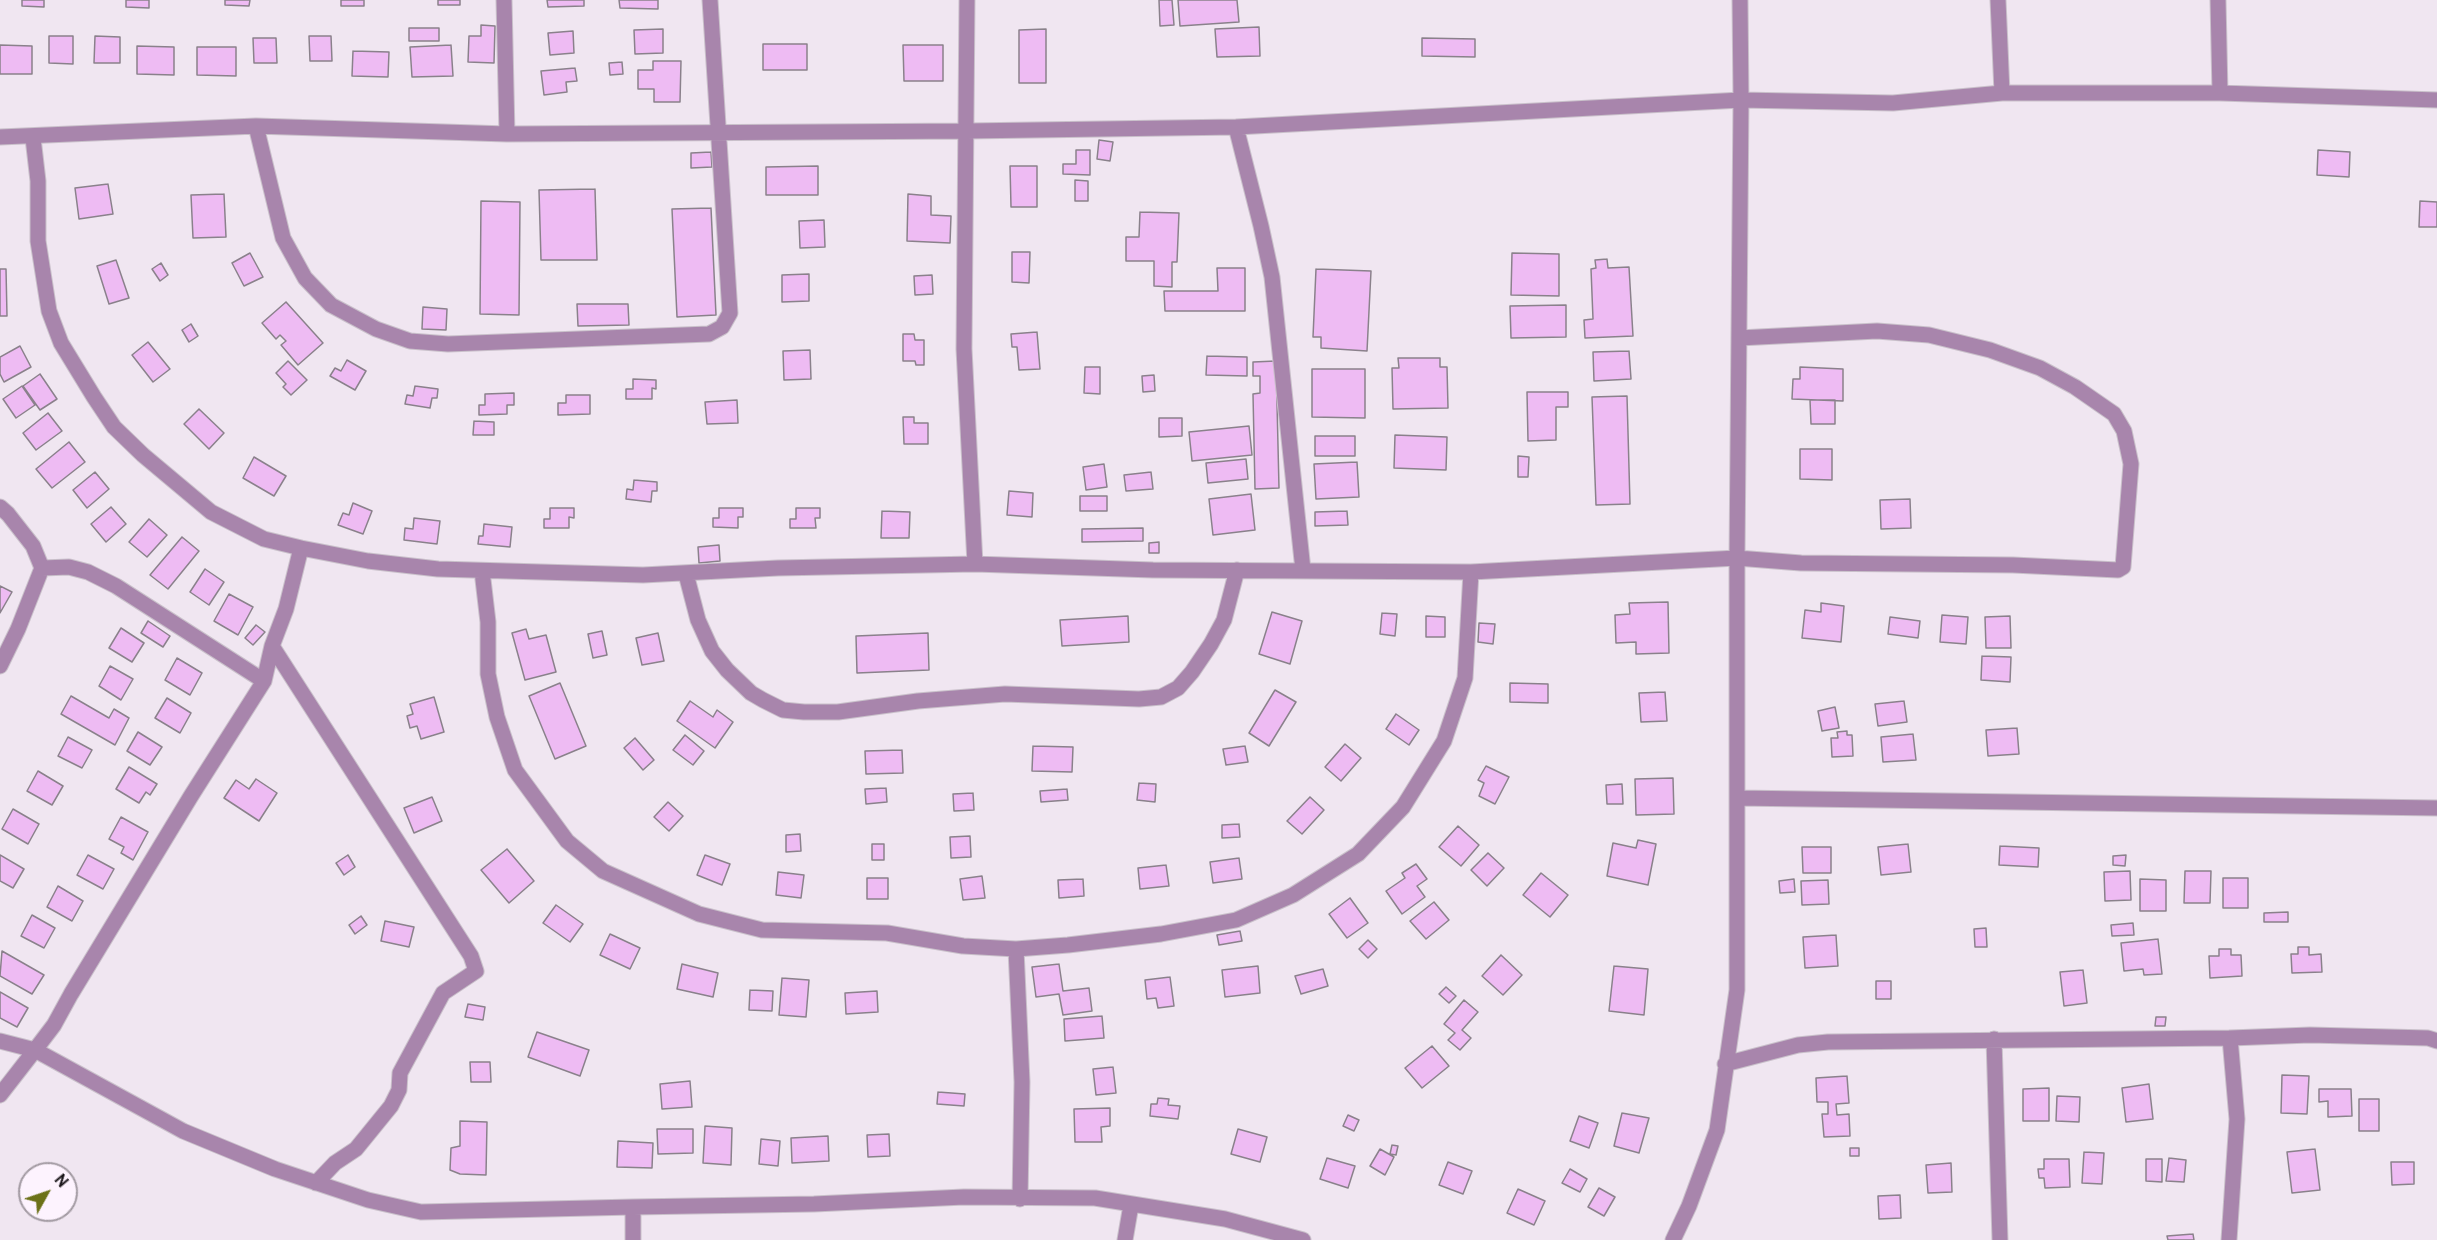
<!DOCTYPE html>
<html>
<head>
<meta charset="utf-8">
<style>
	body { margin:0 }
	#map { position:relative; width:2437px; height:1240px; overflow:hidden; background:#f0e6f1; font-family:Overpass,sans-serif }
	canvas { display:block }
	.north { position:absolute; left:18px; top:1162px; width:60px; height:60px; box-sizing:border-box; background:#fdf3fe; border:2px solid #a29aa2; border-radius:50%; rotate:50deg; font-size:16px; font-weight:700; line-height:24px; text-align:center; color:#191519 }
	.north::after { content:''; display:block; margin:auto; width:21px; height:27px; background:#6c7118; clip-path:polygon(50% 0,100% 100%,50% 72%,0 100%) }
</style>
</head>
<body>
<div id="map">
<canvas width="2437" height="1240"></canvas>
<div class="north">N</div>
</div>
<script>
const c = document.querySelector('canvas').getContext('2d');
c.lineJoin = 'round';
function fill(path, color) { c.fillStyle = color; c.fill(path, 'evenodd'); }
const toPath = rows => new Path2D(rows.map(r => 'M' + r).join(''));
function stroke(path, color, width, dash) { c.strokeStyle = color; c.lineWidth = width; c.lineCap = dash ? 'butt' : 'round'; c.setLineDash(dash || []); c.stroke(path); }
const building = toPath([
	[22,0,44,0,44,7,22,6,22,0],
	[126,0,149,0,149,8,126,7,126,0],
	[225,0,250,0,249,6,225,5,225,0],
	[341,0,364,0,364,6,341,6,341,0],
	[438,0,460,0,460,5,438,5,438,0],
	[547,0,584,0,584,6,548,7,547,0],
	[619,0,658,0,658,9,620,8,619,0],
	[1159,0,1172,0,1174,25,1160,26,1159,0],
	[1178,0,1237,0,1239,22,1180,26,1178,0],
	[481,25,495,26,494,63,468,62,469,36,481,36,481,25],
	[1259,27,1260,56,1217,57,1215,29,1259,27],
	[409,28,439,28,439,41,409,41,409,28],
	[663,29,663,53,635,54,634,30,663,29],
	[1046,29,1046,83,1019,83,1019,30,1046,29],
	[573,31,574,53,550,55,548,33,573,31],
	[49,36,73,36,73,64,49,63,49,36],
	[95,36,120,37,120,63,94,63,95,36],
	[309,36,331,36,332,61,310,61,309,36],
	[253,38,276,38,277,63,254,63,253,38],
	[1422,38,1475,39,1475,57,1422,56,1422,38],
	[763,44,807,44,807,70,763,70,763,44],
	[0,45,32,46,32,74,0,74,0,45],
	[451,45,453,76,412,77,410,47,451,45],
	[903,45,943,45,943,81,904,81,903,45],
	[137,46,174,47,174,75,137,74,137,46],
	[197,47,236,47,236,76,197,75,197,47],
	[353,51,389,52,388,77,352,76,353,51],
	[653,61,681,61,680,102,654,102,654,89,638,89,638,70,653,70,653,61],
	[622,62,623,74,610,75,609,63,622,62],
	[575,68,577,81,566,82,567,92,544,95,541,71,575,68],
	[1099,140,1113,142,1110,161,1097,159,1099,140],
	[1076,150,1090,150,1090,175,1063,174,1063,164,1076,164,1076,150],
	[2318,150,2350,152,2349,177,2317,175,2318,150],
	[711,152,712,167,691,168,691,153,711,152],
	[818,166,818,195,766,195,766,167,818,166],
	[1010,166,1037,166,1037,207,1011,207,1010,166],
	[1075,180,1088,181,1088,201,1075,201,1075,180],
	[108,184,113,214,79,219,75,188,108,184],
	[595,189,597,260,541,260,539,190,595,189],
	[224,194,226,237,193,238,191,195,224,194],
	[908,194,931,196,931,215,951,216,950,243,907,241,908,194],
	[481,201,520,202,519,315,480,314,481,201],
	[2420,201,2437,202,2437,227,2419,227,2420,201],
	[711,208,716,315,677,317,672,209,711,208],
	[1140,212,1179,213,1177,262,1172,262,1172,287,1154,286,1154,261,1126,261,1126,237,1139,237,1140,212],
	[824,220,825,247,800,248,799,221,824,220],
	[1012,252,1030,252,1029,283,1012,282,1012,252],
	[250,253,263,277,244,286,232,263,250,253],
	[1512,253,1559,254,1559,296,1511,295,1512,253],
	[1607,259,1608,268,1629,267,1633,336,1585,338,1584,320,1593,319,1591,269,1596,268,1595,260,1607,259],
	[116,260,129,298,109,304,97,266,116,260],
	[161,263,168,275,160,281,152,269,161,263],
	[1217,268,1245,268,1245,311,1165,311,1164,291,1218,291,1217,268],
	[0,269,6,269,7,316,0,316,0,269],
	[1316,269,1371,271,1367,351,1321,348,1321,337,1313,337,1316,269],
	[809,274,809,301,782,302,782,275,809,274],
	[932,275,933,294,915,295,914,276,932,275],
	[286,302,323,343,298,365,281,345,286,341,280,335,276,339,262,323,286,302],
	[577,304,628,304,629,325,578,326,577,304],
	[1566,305,1566,337,1511,338,1510,306,1566,305],
	[423,307,447,309,446,330,422,329,423,307],
	[191,324,198,336,189,342,182,330,191,324],
	[1037,332,1040,369,1019,370,1017,347,1012,347,1011,334,1037,332],
	[903,334,914,334,915,340,924,340,924,365,916,365,915,361,903,361,903,334],
	[148,342,170,369,153,382,132,355,148,342],
	[20,346,31,367,4,382,0,374,0,357,20,346],
	[810,350,811,379,784,380,783,351,810,350],
	[1629,351,1631,379,1594,381,1593,352,1629,351],
	[1207,356,1247,357,1247,376,1206,375,1207,356],
	[1398,358,1440,358,1440,367,1447,367,1448,408,1393,409,1392,368,1399,368,1398,358],
	[347,360,366,371,355,390,330,376,335,368,341,371,347,360],
	[288,361,307,380,291,395,283,387,286,384,276,373,288,361],
	[1276,361,1279,488,1255,489,1253,394,1260,393,1260,376,1253,376,1253,362,1276,361],
	[1085,367,1100,367,1100,394,1084,393,1085,367],
	[1800,367,1843,369,1843,401,1792,399,1793,379,1800,379,1800,367],
	[1312,369,1365,369,1365,418,1312,417,1312,369],
	[40,374,57,399,40,410,23,386,40,374],
	[1154,375,1155,391,1143,392,1142,376,1154,375],
	[633,379,656,380,656,389,652,388,652,399,626,399,626,389,633,389,633,379],
	[22,386,35,405,16,418,3,399,22,386],
	[415,386,438,389,437,398,432,398,430,408,405,404,407,395,413,396,415,386],
	[1527,392,1568,392,1568,407,1556,407,1556,440,1528,441,1527,392],
	[514,393,514,405,507,405,507,414,479,415,479,405,485,405,485,394,514,393],
	[566,395,590,395,590,414,558,415,558,403,566,403,566,395],
	[1627,396,1630,504,1596,505,1592,397,1627,396],
	[737,400,738,423,707,424,705,402,737,400],
	[1810,400,1835,400,1835,424,1811,424,1810,400],
	[199,409,224,433,209,449,184,424,199,409],
	[48,413,62,431,36,450,23,433,48,413],
	[903,417,914,417,914,423,928,423,928,444,904,444,903,417],
	[1159,418,1182,418,1182,436,1159,437,1159,418],
	[474,421,494,422,494,435,473,435,474,421],
	[1249,426,1252,455,1192,461,1189,432,1249,426],
	[1395,435,1447,437,1446,470,1394,468,1395,435],
	[1315,436,1355,436,1355,456,1315,456,1315,436],
	[69,442,85,462,52,488,36,469,69,442],
	[1800,449,1832,449,1832,480,1800,479,1800,449],
	[1518,456,1529,457,1528,477,1518,477,1518,456],
	[254,457,286,476,274,496,243,478,254,457],
	[1246,459,1248,479,1208,483,1206,463,1246,459],
	[1357,462,1359,497,1316,499,1314,464,1357,462],
	[1104,464,1107,487,1086,490,1083,467,1104,464],
	[95,472,109,489,87,508,73,490,95,472],
	[1151,472,1153,489,1126,491,1124,475,1151,472],
	[634,480,657,482,657,491,652,491,651,502,626,499,627,489,633,490,634,480],
	[1009,491,1033,493,1032,517,1007,515,1009,491],
	[1251,494,1255,530,1213,535,1209,499,1251,494],
	[1080,496,1107,496,1107,511,1080,511,1080,496],
	[1910,499,1911,528,1881,529,1880,500,1910,499],
	[353,503,372,511,363,534,338,525,343,513,349,515,353,503],
	[111,507,126,524,106,542,91,524,111,507],
	[550,508,574,508,574,518,569,517,569,528,544,528,544,519,550,519,550,508],
	[719,508,743,508,743,517,738,517,738,528,713,527,713,518,719,518,719,508],
	[796,508,820,508,820,518,815,518,816,528,790,528,790,519,796,519,796,508],
	[882,511,910,512,909,538,881,538,882,511],
	[1347,511,1348,525,1315,526,1315,512,1347,511],
	[414,518,440,521,437,544,404,540,405,528,413,529,414,518],
	[149,519,167,535,147,557,129,542,149,519],
	[484,524,512,527,510,547,478,544,479,536,483,536,484,524],
	[1143,528,1143,541,1082,542,1082,529,1143,528],
	[182,537,199,551,168,589,150,575,182,537],
	[1159,542,1159,553,1149,553,1149,543,1159,542],
	[719,545,720,561,699,563,698,547,719,545],
	[205,569,224,582,209,605,190,592,205,569],
	[0,586,12,592,0,613,0,586],
	[229,594,253,607,238,635,214,621,229,594],
	[1668,602,1669,653,1636,654,1636,642,1616,643,1615,615,1630,614,1629,603,1668,602],
	[1821,603,1844,606,1841,642,1802,638,1805,610,1821,612,1821,603],
	[1272,612,1302,621,1290,664,1259,654,1272,612],
	[1382,613,1397,614,1395,636,1380,634,1382,613],
	[1942,615,1968,617,1966,644,1940,642,1942,615],
	[1128,616,1129,642,1062,646,1060,620,1128,616],
	[1426,616,1445,617,1445,637,1426,637,1426,616],
	[2010,616,2011,648,1986,648,1985,617,2010,616],
	[1890,617,1920,621,1918,638,1888,634,1890,617],
	[148,621,170,636,163,647,141,633,148,621],
	[1479,623,1495,624,1493,644,1478,642,1479,623],
	[256,625,265,632,253,645,245,638,256,625],
	[121,628,144,643,132,662,109,648,121,628],
	[526,629,529,639,546,635,556,672,525,680,512,633,526,629],
	[602,631,607,655,593,658,588,634,602,631],
	[658,633,664,661,642,665,636,638,658,633],
	[928,633,929,670,857,673,856,636,928,633],
	[1982,656,2011,657,2010,682,1981,680,1982,656],
	[177,658,202,673,190,695,165,680,177,658],
	[110,666,133,679,121,700,99,686,110,666],
	[560,683,586,746,555,759,529,696,560,683],
	[1510,683,1548,684,1548,703,1510,702,1510,683],
	[1275,690,1296,702,1269,746,1249,733,1275,690],
	[1665,692,1667,721,1641,722,1639,693,1665,692],
	[71,696,109,718,114,709,129,718,115,745,61,714,71,696],
	[434,697,444,732,421,739,417,726,410,728,407,716,413,714,410,704,434,697],
	[167,698,191,713,180,733,155,718,167,698],
	[690,701,713,717,717,710,733,722,715,748,677,721,690,701],
	[1904,701,1907,722,1878,726,1875,704,1904,701],
	[1835,707,1839,728,1822,731,1818,711,1835,707],
	[1396,714,1419,730,1409,745,1386,729,1396,714],
	[2017,728,2019,754,1988,756,1986,730,2017,728],
	[1847,731,1847,735,1852,735,1853,756,1832,757,1831,738,1838,738,1837,732,1847,731],
	[138,732,162,747,150,765,127,751,138,732],
	[1913,734,1916,760,1883,762,1881,737,1913,734],
	[685,735,704,751,693,765,673,750,685,735],
	[68,737,92,750,82,768,58,756,68,737],
	[635,738,654,760,643,770,624,748,635,738],
	[1345,744,1361,758,1341,781,1325,767,1345,744],
	[1033,746,1073,747,1072,772,1032,771,1033,746],
	[1245,746,1248,762,1226,765,1223,749,1245,746],
	[902,750,903,773,866,774,865,751,902,750],
	[1486,766,1509,777,1495,804,1479,796,1484,783,1478,780,1486,766],
	[129,767,157,784,150,795,146,792,139,803,116,789,129,767],
	[38,771,63,786,52,805,27,791,38,771],
	[1673,778,1674,814,1636,815,1635,779,1673,778],
	[256,779,277,793,259,821,224,798,236,780,249,789,256,779],
	[1139,783,1156,784,1155,802,1137,800,1139,783],
	[1622,784,1623,804,1607,804,1606,785,1622,784],
	[886,788,887,802,866,804,865,789,886,788],
	[1067,789,1068,800,1041,802,1040,791,1067,789],
	[973,793,974,810,954,811,953,794,973,793],
	[432,797,442,821,414,833,404,808,432,797],
	[1310,797,1324,810,1302,834,1287,821,1310,797],
	[668,802,683,816,669,831,654,817,668,802],
	[13,809,39,824,28,844,2,829,13,809],
	[121,817,148,832,133,860,121,853,124,847,109,839,121,817],
	[1239,824,1240,837,1222,838,1222,825,1239,824],
	[1458,826,1479,845,1461,866,1439,847,1458,826],
	[800,834,801,851,786,852,786,835,800,834],
	[970,836,971,857,951,858,950,837,970,836],
	[1638,840,1656,844,1648,885,1607,876,1613,843,1636,848,1638,840],
	[872,844,884,844,884,860,872,860,872,844],
	[1908,844,1911,872,1881,875,1878,847,1908,844],
	[2000,846,2039,848,2038,867,1999,865,2000,846],
	[1802,847,1831,847,1831,873,1803,873,1802,847],
	[507,849,534,881,509,903,481,870,507,849],
	[1488,853,1504,868,1487,886,1471,870,1488,853],
	[0,855,24,869,13,888,0,881,0,855],
	[88,855,114,869,103,889,77,875,88,855],
	[348,855,355,867,344,875,336,863,348,855],
	[705,855,730,864,722,885,697,875,705,855],
	[2126,855,2125,866,2113,865,2113,856,2126,855],
	[1239,858,1242,879,1213,883,1210,862,1239,858],
	[1416,864,1427,879,1417,886,1425,897,1402,914,1386,891,1405,878,1402,873,1416,864],
	[1166,865,1169,886,1140,889,1138,868,1166,865],
	[2130,871,2131,900,2105,901,2104,872,2130,871],
	[2185,871,2211,871,2210,903,2184,903,2185,871],
	[778,872,804,875,801,898,776,895,778,872],
	[1541,873,1568,895,1550,917,1523,895,1541,873],
	[982,876,985,898,963,900,960,879,982,876],
	[867,878,888,878,888,899,867,899,867,878],
	[2223,878,2248,878,2248,908,2223,908,2223,878],
	[1083,879,1084,896,1059,898,1058,880,1083,879],
	[1794,879,1795,892,1780,893,1779,881,1794,879],
	[2140,879,2166,880,2166,911,2140,911,2140,879],
	[1828,880,1829,904,1802,905,1801,881,1828,880],
	[58,886,83,901,72,921,47,907,58,886],
	[1350,898,1368,923,1347,938,1329,914,1350,898],
	[1434,902,1449,920,1426,939,1410,921,1434,902],
	[556,905,583,924,570,942,543,923,556,905],
	[2288,912,2288,922,2264,922,2264,913,2288,912],
	[32,915,55,928,44,948,21,936,32,915],
	[361,916,367,925,355,934,349,925,361,916],
	[385,921,414,927,409,947,381,941,385,921],
	[2133,923,2134,935,2112,936,2111,925,2133,923],
	[1986,928,1987,947,1975,947,1974,929,1986,928],
	[1240,931,1242,941,1219,945,1217,935,1240,931],
	[610,934,640,948,630,969,600,955,610,934],
	[1836,935,1838,966,1805,968,1803,937,1836,935],
	[2158,939,2162,974,2144,975,2143,969,2124,971,2121,943,2158,939],
	[1368,940,1377,949,1368,958,1359,949,1368,940],
	[2298,947,2309,947,2309,955,2321,954,2322,972,2292,973,2291,954,2298,954,2298,947],
	[2219,949,2231,949,2231,955,2241,955,2242,976,2210,978,2209,956,2219,956,2219,949],
	[2,951,44,975,32,994,0,976,2,951],
	[1501,955,1522,975,1503,995,1482,976,1501,955],
	[682,964,718,973,713,997,677,989,682,964],
	[1059,964,1063,991,1089,988,1092,1011,1063,1015,1059,994,1036,997,1032,967,1059,964],
	[1258,966,1260,993,1225,997,1222,970,1258,966],
	[1614,966,1648,969,1644,1015,1609,1011,1614,966],
	[1323,969,1328,986,1301,994,1295,976,1323,969],
	[2083,970,2087,1003,2064,1006,2060,972,2083,970],
	[1170,977,1174,1006,1158,1008,1156,998,1147,999,1145,980,1170,977],
	[782,978,809,980,806,1017,779,1015,782,978],
	[1876,981,1891,981,1891,999,1876,999,1876,981],
	[1446,987,1456,996,1449,1003,1439,994,1446,987],
	[750,990,773,991,772,1011,749,1010,750,990],
	[877,991,878,1012,846,1014,845,993,877,991],
	[0,992,28,1008,17,1027,0,1018,0,992],
	[1464,1000,1478,1012,1462,1030,1471,1038,1460,1050,1448,1040,1455,1033,1444,1024,1464,1000],
	[468,1004,485,1007,483,1020,465,1017,468,1004],
	[1102,1016,1104,1038,1065,1041,1064,1019,1102,1016],
	[2156,1017,2166,1017,2165,1026,2155,1026,2156,1017],
	[537,1032,589,1050,580,1076,528,1057,537,1032],
	[1432,1046,1449,1066,1422,1088,1405,1068,1432,1046],
	[470,1062,490,1062,491,1082,471,1082,470,1062],
	[1113,1067,1116,1093,1096,1095,1093,1069,1113,1067],
	[2282,1075,2309,1076,2307,1114,2281,1113,2282,1075],
	[1847,1076,1849,1103,1836,1104,1837,1115,1849,1114,1850,1136,1824,1137,1822,1114,1828,1114,1828,1102,1817,1102,1816,1078,1847,1076],
	[690,1081,692,1107,662,1109,660,1084,690,1081],
	[2149,1084,2153,1119,2126,1122,2122,1088,2149,1084],
	[2049,1088,2049,1121,2023,1121,2023,1089,2049,1088],
	[2319,1089,2351,1089,2352,1116,2328,1117,2328,1101,2319,1102,2319,1089],
	[938,1092,965,1094,964,1106,937,1104,938,1092],
	[2057,1096,2080,1097,2079,1122,2056,1121,2057,1096],
	[1158,1098,1169,1099,1168,1105,1180,1106,1178,1119,1150,1116,1151,1104,1157,1104,1158,1098],
	[2359,1099,2379,1099,2379,1131,2359,1131,2359,1099],
	[1110,1108,1110,1126,1101,1127,1102,1142,1075,1142,1074,1109,1110,1108],
	[1622,1113,1649,1118,1639,1153,1614,1146,1622,1113],
	[1348,1115,1359,1120,1354,1131,1343,1126,1348,1115],
	[1579,1116,1598,1123,1589,1148,1570,1141,1579,1116],
	[460,1121,487,1122,486,1175,460,1174,450,1170,451,1148,460,1146,460,1121],
	[705,1126,732,1128,731,1165,703,1163,705,1126],
	[657,1129,693,1129,693,1153,658,1154,657,1129],
	[1238,1129,1267,1137,1260,1162,1231,1154,1238,1129],
	[889,1134,890,1156,868,1157,867,1135,889,1134],
	[828,1136,829,1161,792,1163,791,1138,828,1136],
	[761,1139,780,1141,778,1166,759,1164,761,1139],
	[618,1141,653,1143,652,1168,617,1167,618,1141],
	[1392,1145,1398,1146,1396,1155,1390,1154,1392,1145],
	[1850,1148,1859,1148,1859,1156,1850,1156,1850,1148],
	[1380,1149,1394,1157,1385,1175,1370,1166,1380,1149],
	[2315,1149,2320,1190,2292,1193,2287,1152,2315,1149],
	[2084,1152,2104,1153,2102,1184,2082,1183,2084,1152],
	[1327,1158,1355,1166,1348,1188,1320,1179,1327,1158],
	[2169,1158,2186,1160,2184,1182,2166,1181,2169,1158],
	[2044,1159,2069,1159,2070,1187,2045,1188,2044,1178,2039,1178,2038,1169,2044,1169,2044,1159],
	[2146,1159,2162,1159,2162,1182,2146,1181,2146,1159],
	[1448,1162,1472,1171,1463,1194,1439,1185,1448,1162],
	[2391,1162,2414,1162,2414,1184,2392,1185,2391,1162],
	[1951,1163,1952,1192,1928,1193,1926,1165,1951,1163],
	[1570,1169,1587,1179,1580,1192,1562,1183,1570,1169],
	[1599,1188,1615,1197,1604,1216,1588,1207,1599,1188],
	[1518,1189,1545,1201,1534,1225,1507,1213,1518,1189],
	[1900,1195,1901,1218,1879,1219,1878,1196,1900,1195],
	[2193,1234,2194,1240,2168,1240,2167,1236,2193,1234]
]);
fill(building, '#eebbf3');
stroke(building, '#8a818b', 1.5);
const minor = toPath([
	[504,0,507,134],
	[967,0,964,349,975,564],
	[1998,0,2002,93],
	[2218,0,2220,93],
	[256,126,283,238,305,278,331,305,376,329,410,341,448,344,709,334,722,327,730,313,710,0],
	[1236,127,1261,226,1272,277,1303,570],
	[0,137,256,126,507,134,967,131,1236,127,1741,100,1893,103,2002,93,2220,93,2437,100],
	[33,138,38,181,38,241,49,311,61,343,94,397,114,427,143,455,211,512,264,539,301,548,368,561,438,569,643,575,778,568,975,564,1153,570,1471,572,1737,558,1801,563,2013,565,2118,570,2123,567,2131,464,2124,431,2114,414,2075,387,2040,368,1990,350,1929,335,1877,331,1739,338],
	[0,507,8,514,33,546,42,568,18,629,0,666],
	[42,568,69,567,88,572,116,586,264,681],
	[482,571,488,622,488,674,497,717,515,770,567,841,603,871,699,914,762,930,887,933,963,946,1016,949,1068,945,1161,934,1236,920,1293,895,1358,854,1403,807,1444,741,1465,678,1471,572],
	[686,574,698,620,712,651,727,670,751,693,763,700,783,710,804,712,838,712,918,701,1005,694,1139,699,1161,697,1178,688,1192,672,1211,644,1224,620,1237,570],
	[272,646,471,956,476,971,443,993,400,1073,399,1090,391,1106,356,1149,335,1163,316,1183],
	[1737,798,2437,808],
	[1016,949,1022,1082,1020,1199],
	[1994,1039,2000,1240],
	[0,1041,35,1050,54,1025,71,994,191,796,264,681,272,646,286,609,301,548],
	[1725,1064,1798,1045,1828,1042,2230,1038,2310,1035,2428,1038,2437,1041],
	[0,1095,35,1050,183,1131,275,1169,368,1200,421,1212,633,1207],
	[633,1240,633,1207,814,1204,964,1197,1095,1198,1225,1219,1303,1240],
	[1125,1240,1131,1205],
	[1673,1240,1689,1206,1717,1130,1737,990,1737,558,1741,100,1740,0],
	[2229,1240,2237,1119,2230,1038]
]);
stroke(minor, '#c9c0ca', 17);
stroke(minor, '#a885ac', 15);
</script>
</body>
</html>
